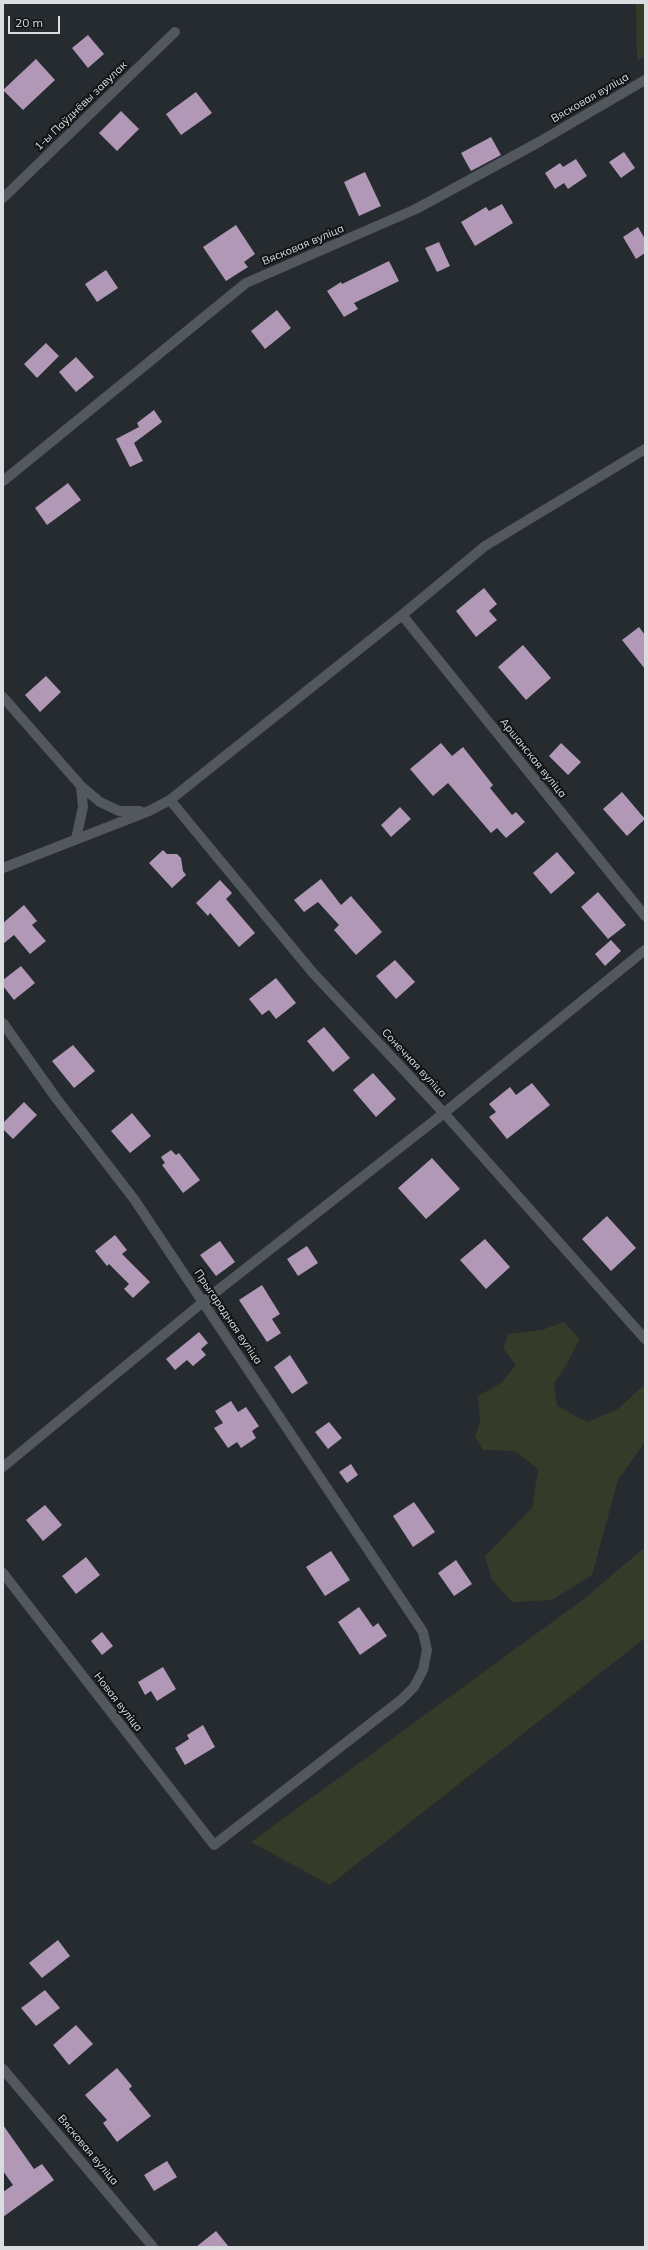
<!DOCTYPE html>
<html>
<head>
<meta charset="utf-8">
<style>
	body { margin:0 }
	#map { position:relative; width:648px; height:2250px; overflow:hidden; background:#262b30; font-family:Mulish,sans-serif }
	canvas { display:block }
	.frame { position:absolute; inset:0; border:4px solid #dbdee1; pointer-events:none }
	.scale { position:absolute; left:8px; top:16px; width:52px; height:18px; box-sizing:border-box; border:2px solid #dbdee1; border-top:0; padding-left:5px; font-size:12px; line-height:14px; white-space:nowrap; color:#dbdee1; -webkit-text-stroke:3px #111315; paint-order:stroke }
</style>
</head>
<body>
<div id="map">
<canvas width="648" height="2250"></canvas>
<div class="frame"></div>
<div class="scale">20 m</div>
</div>
<script>
const c = document.querySelector('canvas').getContext('2d');
c.lineJoin = 'round';
function fill(path, color) { c.fillStyle = color; c.fill(path, 'evenodd'); }
const toPath = rows => new Path2D(rows.map(r => 'M' + r).join(''));
function stroke(path, color, width, dash) { c.strokeStyle = color; c.lineWidth = width; c.lineCap = dash ? 'butt' : 'round'; c.setLineDash(dash || []); c.stroke(path); }
function label(font, color, halo, rows, align = 'center') {
  c.font = font + ' Mulish,sans-serif'; c.lineWidth = 4; c.setLineDash([]); c.textBaseline = 'middle'; c.strokeStyle = halo; c.fillStyle = color; for (const [text, x, y, turn = 0] of rows) {
    c.save(); c.translate(x, y); c.rotate((+turn || 0) * Math.PI / 180); c.textAlign = isNaN(turn) ? turn : align; if (halo) c.strokeText(text, 0, 0); c.fillText(text, 0, 0); c.restore();
  }
}
fill(toPath([
	[636,3,645,3,645,56,637,61],
	[564,1322,580,1339,565,1367,554,1383,557,1406,587,1422,618,1409,645,1384,645,1442,618,1480,592,1575,552,1600,512,1602,492,1580,485,1556,532,1508,538,1469,515,1451,483,1450,475,1437,480,1423,478,1396,501,1383,516,1365,503,1348,508,1334,542,1330],
	[645,1547,645,1638,330,1885,251,1842,585,1598]
]), '#343c29');
fill(toPath([
	[88,35,104,54,88,68,72,48],
	[36,59,55,80,23,110,3,90],
	[196,92,212,113,181,135,166,114],
	[121,111,139,129,117,151,99,133],
	[491,137,501,155,471,171,461,153],
	[624,152,635,168,621,178,609,162],
	[576,159,587,176,568,189,564,183,555,189,545,173,560,163,563,167],
	[365,172,381,206,359,216,344,182],
	[502,204,513,223,475,246,461,222,486,207,489,211],
	[236,225,255,254,244,262,248,267,226,281,203,247],
	[638,227,645,239,645,253,636,259,623,237],
	[439,242,450,266,437,272,425,248],
	[389,261,399,281,354,303,358,309,344,317,327,291,341,282,342,284],
	[106,270,118,288,97,302,85,284],
	[277,310,291,328,265,349,251,331],
	[46,343,59,356,37,378,24,364],
	[76,357,94,377,76,392,59,372],
	[154,410,162,422,134,443,143,461,130,467,116,439,139,427,137,423],
	[68,483,81,500,47,525,35,508],
	[484,588,497,604,489,611,497,620,476,637,456,611],
	[639,627,645,635,645,669,622,640],
	[523,645,551,678,526,700,498,667],
	[46,676,61,692,40,712,25,695],
	[441,743,452,756,463,747,493,785,490,788,512,815,516,812,525,822,506,838,497,828,491,833,448,783,433,796,410,769],
	[561,743,581,762,568,775,549,756],
	[622,792,645,819,627,836,603,809],
	[400,807,411,819,391,837,381,825],
	[163,850,167,854,177,854,181,858,183,871,186,875,172,888,149,863],
	[557,852,575,873,551,894,533,873],
	[321,879,341,905,351,896,382,932,356,955,334,930,339,925,318,902,304,912,294,900],
	[220,880,232,893,226,899,255,933,239,947,210,913,208,916,196,903],
	[598,892,626,925,608,939,581,907],
	[24,905,37,921,32,925,46,941,30,954,14,935,3,944,3,923],
	[611,940,621,951,605,966,595,954],
	[395,960,415,982,396,999,376,976],
	[21,966,35,983,14,1000,3,986,3,980],
	[276,978,296,1003,276,1019,269,1010,262,1015,249,999],
	[324,1027,350,1058,333,1072,307,1041],
	[73,1045,95,1071,74,1088,52,1061],
	[373,1073,396,1099,376,1117,353,1090],
	[532,1083,550,1105,507,1139,489,1117,496,1112,489,1104,510,1087,516,1095],
	[24,1102,37,1115,13,1139,3,1129,3,1123],
	[132,1113,151,1136,130,1153,111,1131],
	[171,1150,176,1155,179,1153,200,1180,183,1193,162,1165,165,1163,161,1157],
	[432,1158,460,1189,426,1219,398,1188],
	[607,1216,636,1248,611,1271,582,1239],
	[115,1235,127,1250,122,1254,150,1282,133,1298,124,1289,129,1284,109,1264,107,1266,95,1251],
	[485,1239,510,1267,486,1289,460,1260],
	[220,1241,235,1262,216,1276,200,1255],
	[307,1246,318,1263,298,1276,287,1259],
	[262,1285,280,1314,272,1319,281,1333,267,1342,239,1300],
	[199,1332,208,1343,201,1349,206,1355,193,1366,187,1360,175,1370,166,1359],
	[290,1355,308,1383,292,1394,274,1367],
	[231,1401,238,1412,246,1407,259,1426,252,1431,256,1438,241,1448,237,1442,228,1448,214,1428,223,1423,215,1411],
	[329,1422,342,1438,328,1449,315,1432],
	[351,1464,358,1475,347,1483,339,1472],
	[414,1502,435,1532,413,1547,393,1516],
	[45,1505,62,1525,43,1541,26,1520],
	[331,1551,350,1580,325,1596,306,1567],
	[86,1557,100,1575,76,1594,62,1576],
	[456,1560,472,1584,454,1596,438,1573],
	[359,1607,373,1627,378,1623,387,1636,360,1655,338,1622],
	[102,1632,113,1646,102,1655,91,1641],
	[163,1667,176,1689,157,1701,151,1691,145,1695,138,1682],
	[203,1725,215,1747,185,1765,175,1748,189,1739,187,1735],
	[58,1940,70,1956,42,1978,29,1963],
	[45,1990,60,2008,36,2026,21,2008],
	[76,2025,93,2044,69,2065,53,2045],
	[117,2068,132,2086,129,2089,151,2116,117,2142,103,2123,107,2120,85,2095],
	[3,2125,34,2169,42,2164,54,2180,3,2217,3,2192,13,2185,3,2171],
	[167,2161,177,2177,154,2191,144,2175],
	[216,2231,229,2247,196,2247]
]), '#b198b6');
stroke(toPath([
	[3,198,175,32],
	[3,481,246,283,416,209,539,142,645,80],
	[402,615,645,916],
	[3,697,81,786,100,802,119,811,140,811],
	[170,800,313,973,444,1113,645,1339],
	[76,839,83,807,81,786],
	[3,868,149,811,170,800,402,615,485,546,645,449],
	[3,1023,56,1098,134,1199,423,1632,427,1650,423,1670,414,1687,401,1700,214,1845,3,1573],
	[3,1467,203,1302,444,1113,645,950],
	[3,2069,153,2247]
]), '#53585e', 10);
label('11px', '#dbdee1', '#111315', [
	["Вясковая вуліца",590,98,-30],
	["1-ы Паўднёвы завулак",81,106,-44],
	["Вясковая вуліца",303,245,-23],
	["Аршанская вуліца",533,758,51],
	["Сонечная вуліца",414,1063,47],
	["Прыгарадная вуліца",228,1317,56],
	["Новая вуліца",118,1702,52],
	["Вясковая вуліца",88,2150,50]
]);
</script>
</body>
</html>
